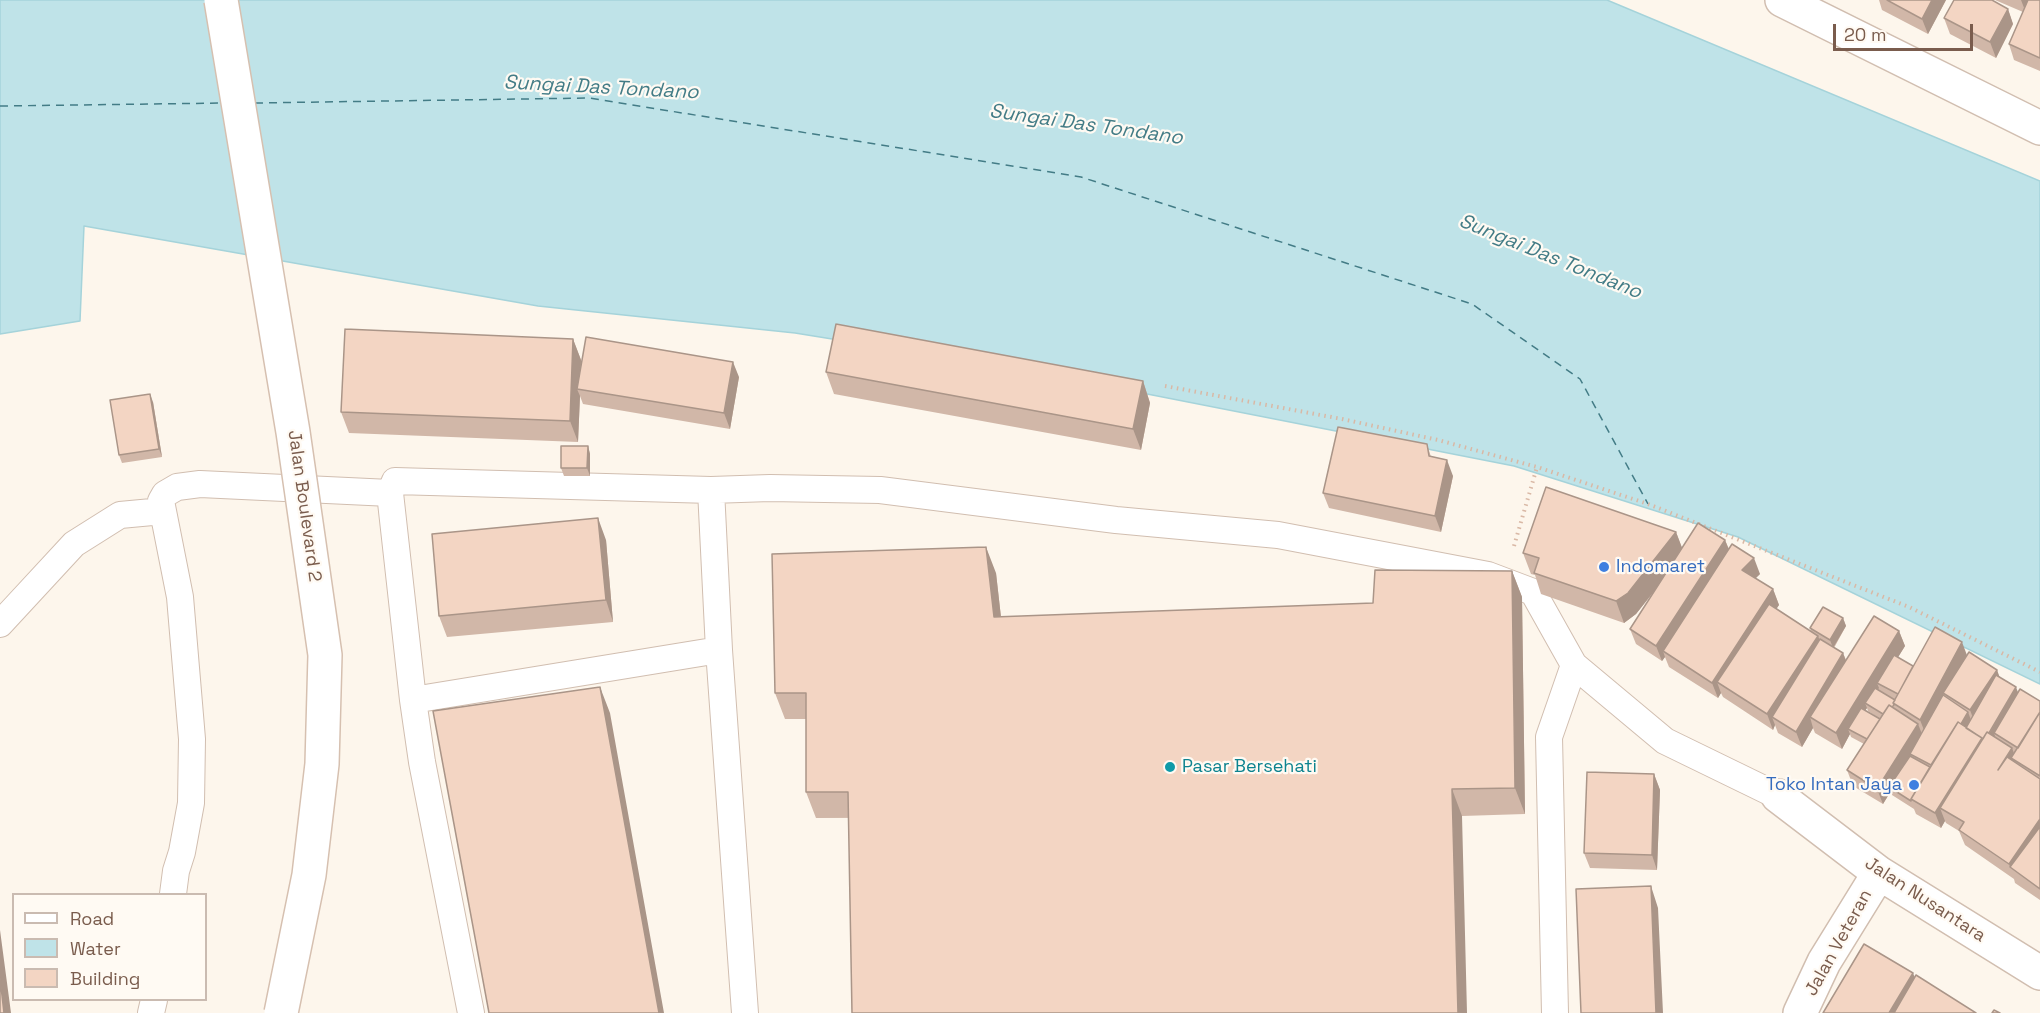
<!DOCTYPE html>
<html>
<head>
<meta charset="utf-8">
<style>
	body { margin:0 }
	#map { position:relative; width:2040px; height:1013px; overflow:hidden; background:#fdf6ec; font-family:"Space Grotesk",sans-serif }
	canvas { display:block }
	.legend { position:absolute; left:12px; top:893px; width:195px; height:108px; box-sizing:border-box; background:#fffaf3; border:2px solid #cabbb1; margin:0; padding:8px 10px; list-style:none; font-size:18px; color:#7a5c4d }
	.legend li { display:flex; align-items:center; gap:12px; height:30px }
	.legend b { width:30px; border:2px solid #cabbb1 }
	.scale { position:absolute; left:1833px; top:24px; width:140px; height:27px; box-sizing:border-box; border:3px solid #7a5c4d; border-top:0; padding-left:8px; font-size:18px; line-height:21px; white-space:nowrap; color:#7a5c4d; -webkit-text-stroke:4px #fffaf3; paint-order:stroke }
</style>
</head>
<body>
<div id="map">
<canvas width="2040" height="1013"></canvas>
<ul class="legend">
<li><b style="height:8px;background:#fff"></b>Road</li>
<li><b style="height:16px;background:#bfe3e8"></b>Water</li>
<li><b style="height:16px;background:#f3d5c3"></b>Building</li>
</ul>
<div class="scale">20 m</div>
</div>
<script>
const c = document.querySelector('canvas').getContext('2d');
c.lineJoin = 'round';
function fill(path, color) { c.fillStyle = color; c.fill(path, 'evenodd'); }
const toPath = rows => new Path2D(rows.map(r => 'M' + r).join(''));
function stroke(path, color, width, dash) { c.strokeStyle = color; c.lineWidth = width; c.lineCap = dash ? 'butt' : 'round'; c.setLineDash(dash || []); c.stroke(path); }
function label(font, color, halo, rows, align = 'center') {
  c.font = font + ' "Space Grotesk",sans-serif'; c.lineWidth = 4.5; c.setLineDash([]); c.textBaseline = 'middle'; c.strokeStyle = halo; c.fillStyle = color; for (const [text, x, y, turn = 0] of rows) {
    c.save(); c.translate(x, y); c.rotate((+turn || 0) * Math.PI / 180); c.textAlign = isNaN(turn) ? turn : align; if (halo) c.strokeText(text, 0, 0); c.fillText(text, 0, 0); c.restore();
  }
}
const water = toPath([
	[0,0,1607,0,2040,181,2040,684,1738,537,1514,466,1030,371,795,333,538,306,84,226,80,321,0,334,0,0]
]);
fill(water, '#bfe3e8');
stroke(water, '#a5d3da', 1.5);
stroke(toPath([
	[255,103,589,98,1081,177,1472,304,1580,379,1648,504],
	[0,106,224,103]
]), '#437c86', 1.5, [8, 6]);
const lane = toPath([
	[711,490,719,650,745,1013],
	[0,624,74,544,120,515,163,511],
	[413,700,719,650],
	[173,894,176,871,182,852,191,803,192,739,180,597,161,501,165,494,177,487,200,484,390,493],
	[151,1013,154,1000],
	[471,1013,422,762,413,700,390,493,395,481,711,490,770,488,880,490,1116,520,1278,535,1488,575,1533,592,1574,665,1665,741,1778,796],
	[1555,1013,1549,737,1574,665]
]);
const street = toPath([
	[1782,0,2040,128],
	[1778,796,1879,873,2040,973],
	[1800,1013,1824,962,1879,873]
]);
stroke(lane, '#d1beb0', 28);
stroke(street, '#d1beb0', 36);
stroke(toPath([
	[1165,386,1342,419,1438,440,1537,467,1648,504,1909,607,2040,672],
	[1514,546,1537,467]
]), '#d9b8a5', 4, [1.5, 4.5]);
stroke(lane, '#fff', 26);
stroke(street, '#fff', 33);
const secondaryBridge = toPath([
	[221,0,293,432,325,655,322,764,309,875,281,1013]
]);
stroke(secondaryBridge, '#d6c0b0', 36, []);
stroke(secondaryBridge, '#fff', 33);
fill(toPath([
	[1879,0,1946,0,1928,34,1882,10],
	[1995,0,2040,0,2040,71,2014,60,2009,44,2023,12],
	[2008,9,2013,24,1996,58,1950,34,1944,18],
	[573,339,581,360,581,366,739,377,730,429,583,404,580,396,578,442,349,433,341,412],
	[826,372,1143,381,1150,403,1141,450,834,394],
	[153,402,162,457,122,463,119,455],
	[1427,444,1431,457,1453,476,1441,532,1329,508,1323,493],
	[588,446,590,454,590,476,564,476,561,468],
	[1676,532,1682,548,1725,540,1729,549,1760,574,1755,578,1773,589,1779,605,1776,609,1811,631,1810,628,1843,618,1846,626,1834,648,1843,653,1846,660,1899,631,1905,646,1898,657,1913,666,1967,656,1997,670,1999,677,2018,692,2040,701,2040,900,2015,883,2014,879,1965,845,1959,831,1946,823,1945,821,1941,828,1916,814,1914,809,1892,795,1891,791,1883,804,1853,786,1847,770,1864,744,1851,737,1850,734,1842,749,1815,733,1813,728,1802,747,1778,733,1775,725,1773,730,1723,697,1721,693,1718,698,1669,667,1665,657,1662,661,1636,644,1630,629,1657,588,1636,614,1624,623,1541,594,1535,575,1531,574,1523,553],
	[1867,708,1868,711,1880,719,1865,710],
	[606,540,613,622,447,637,439,616],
	[1512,571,1522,597,1525,814,1462,816,816,818,806,792,806,719,785,719,775,693,996,573,1001,617,1373,603],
	[1654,774,1660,790,1657,870,1590,868,1584,853]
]), '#d1b7a8');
fill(toPath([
	[1932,0,1946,0,1928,34,1922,19],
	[2021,0,2032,0,2026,13],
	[2008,9,2013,24,1996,58,1990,42],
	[573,339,581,360,580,390,577,389,580,396,578,442,570,421],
	[733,362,739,377,730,429,724,413],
	[1143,381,1150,403,1141,450,1133,429],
	[150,394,153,402,162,457,159,449],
	[588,446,590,454,590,476,587,468],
	[1447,460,1453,476,1441,532,1435,516],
	[598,518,606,540,613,622,606,600],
	[1676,532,1684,553,1636,614,1624,623,1616,601],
	[1725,540,1731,555,1663,651,1665,657,1662,661,1656,646],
	[986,547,996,573,1004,644,994,617],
	[1754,558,1760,574,1748,586,1742,570],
	[1512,571,1522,597,1525,814,1515,788],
	[1773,589,1779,605,1725,687,1717,682,1721,693,1718,698,1712,683],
	[1843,618,1846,626,1833,648,1830,640],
	[1899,631,1905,646,1881,685,1877,683,1879,688,1868,705,1865,703,1867,708,1852,731,1848,729,1850,734,1842,749,1836,733],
	[1818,636,1824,651,1772,717,1775,725,1773,730,1767,714],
	[1962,642,1968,658,1943,693,1945,700,1926,735,1920,720],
	[1843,653,1849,669,1810,717,1813,728,1802,747,1796,732],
	[1997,670,2000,678,1973,718,1970,710],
	[600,687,610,713,664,1013,659,1013],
	[2016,687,2019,695,1994,733,1995,736,1988,749,1985,741],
	[1968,712,1971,720,1936,774,1933,766],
	[1918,724,1924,739,1910,754,1912,758,1889,787,1891,791,1883,804,1877,789],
	[1982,738,1988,753,1940,808,1945,821,1941,828,1935,813],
	[2012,748,2017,761,2011,758,2015,767,1998,770],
	[1654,774,1660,790,1657,870,1652,855],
	[1452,789,1462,816,1467,1013,1458,1013],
	[2040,819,2040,842,2010,867,2009,864],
	[1651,886,1658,908,1663,1013,1656,1013],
	[0,930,11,1013,4,1013,0,978],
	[1913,973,1919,988,1904,1013,1889,1013]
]), '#aa9588');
const building = toPath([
	[1887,0,1932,0,1922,19,1887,0],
	[1954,0,1992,0,2008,9,1990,42,1944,18,1954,0],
	[2028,0,2040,0,2040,58,2009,44,2028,0],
	[836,324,1143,381,1133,429,826,372,836,324],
	[345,329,573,339,570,421,341,412,345,329],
	[586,337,733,362,724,413,577,389,586,337],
	[150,394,159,449,119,455,110,400,150,394],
	[1338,427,1427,444,1429,456,1447,460,1435,516,1323,493,1338,427],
	[561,446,588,446,587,468,561,468,561,446],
	[1546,487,1676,532,1628,593,1616,601,1534,573,1539,558,1523,553,1546,487],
	[598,518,606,600,439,616,432,534,598,518],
	[1698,523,1725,540,1656,646,1630,629,1698,523],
	[1732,544,1754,558,1742,570,1773,589,1712,683,1663,651,1732,544],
	[986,547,994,617,1373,603,1375,570,1512,571,1515,788,1452,789,1458,1013,852,1013,848,792,806,792,806,693,775,693,772,554,986,547],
	[1769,604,1818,636,1767,714,1717,682,1769,604],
	[1823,607,1843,618,1830,640,1810,628,1823,607],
	[1874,616,1899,631,1836,733,1810,717,1874,616],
	[1935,627,1962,642,1920,720,1893,703,1935,627],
	[1820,639,1843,653,1796,732,1772,717,1820,639],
	[1969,652,1997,670,1970,710,1943,693,1969,652],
	[1894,655,1913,666,1898,694,1877,683,1894,655],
	[1996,675,2016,687,1989,733,1987,732,1983,739,1982,738,1966,728,1996,675],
	[600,687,659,1013,489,1013,433,711,600,687],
	[1875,688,1895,700,1893,703,1894,705,1892,707,1889,705,1883,714,1865,703,1875,688],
	[2020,689,2040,701,2040,712,2018,748,1994,733,2020,689],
	[1943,695,1968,712,1961,724,1958,722,1931,765,1910,754,1943,695],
	[1889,705,1918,724,1877,789,1847,770,1889,705],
	[1861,708,1880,719,1867,739,1848,729,1861,708],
	[2040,712,2040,776,2011,758,2040,712],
	[1958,722,1982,738,1935,813,1911,799,1958,722],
	[1987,732,2012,748,1998,770,2007,757,2040,779,2040,819,2009,864,1959,830,1964,822,1940,808,1987,732],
	[1910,756,1930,767,1911,799,1911,801,1889,787,1910,756],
	[1587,772,1654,774,1652,855,1584,853,1587,772],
	[2039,828,2040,829,2040,889,2010,867,2039,828],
	[1651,886,1656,1013,1581,1013,1576,889,1651,886],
	[1864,944,1913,973,1889,1013,1823,1013,1864,944],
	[1916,975,1976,1013,1894,1013,1916,975],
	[0,978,4,1013,0,1013,0,978],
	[1994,1010,2000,1013,1992,1013,1994,1010]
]);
fill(building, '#f3d5c3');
stroke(building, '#aa9588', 1.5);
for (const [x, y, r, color] of [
	[1604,567,6,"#3f7fe0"],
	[1170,767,6,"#0f9aa8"],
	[1914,785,6,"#3f7fe0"]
]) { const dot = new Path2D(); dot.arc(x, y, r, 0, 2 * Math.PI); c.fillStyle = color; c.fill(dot); stroke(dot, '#fffaf3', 2); }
label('18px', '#7a5c4d', '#fffaf3', [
	["Jalan Boulevard 2",304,506,82],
	["Jalan Nusantara",1925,900,33],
	["Jalan Veteran",1839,943,-61]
]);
label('18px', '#366cbe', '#fffaf3', [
	["Indomaret",1616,567],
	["Toko Intan Jaya",1902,785,"right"]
], 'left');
label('18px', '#0d838f', '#fffaf3', [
	["Pasar Bersehati",1182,767]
], 'left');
label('italic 20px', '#437c86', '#fffaf3', [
	["Sungai Das Tondano",601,88,3],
	["Sungai Das Tondano",1086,125,8],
	["Sungai Das Tondano",1550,257,22]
]);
</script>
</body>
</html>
